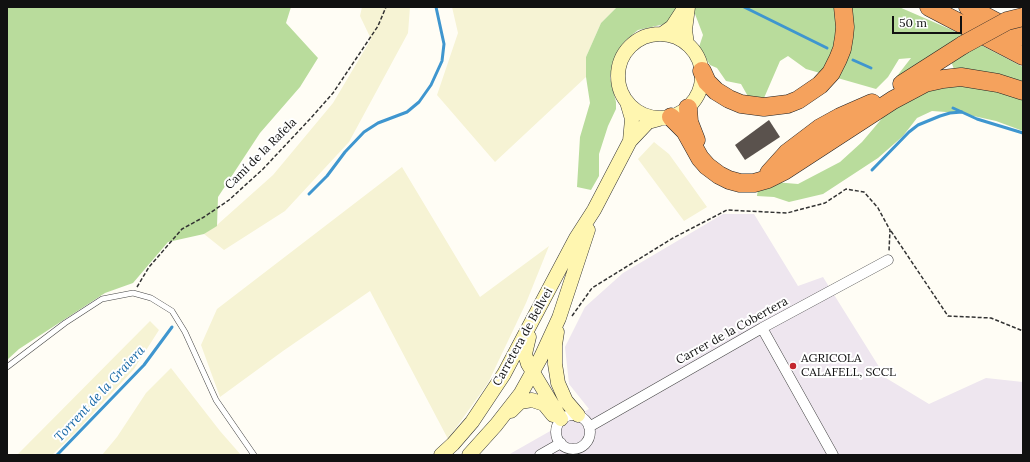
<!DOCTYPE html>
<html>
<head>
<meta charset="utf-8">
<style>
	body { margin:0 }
	#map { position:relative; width:1030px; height:462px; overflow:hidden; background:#fffdf5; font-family:Lora,serif }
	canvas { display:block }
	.frame { position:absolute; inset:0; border:8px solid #111; pointer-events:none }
	.scale { position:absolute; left:892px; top:16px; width:70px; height:18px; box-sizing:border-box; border:2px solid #111; border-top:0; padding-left:5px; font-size:12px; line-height:14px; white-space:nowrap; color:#111; -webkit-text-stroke:3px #fff; paint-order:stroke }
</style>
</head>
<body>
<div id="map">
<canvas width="1030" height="462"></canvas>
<div class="frame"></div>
<div class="scale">50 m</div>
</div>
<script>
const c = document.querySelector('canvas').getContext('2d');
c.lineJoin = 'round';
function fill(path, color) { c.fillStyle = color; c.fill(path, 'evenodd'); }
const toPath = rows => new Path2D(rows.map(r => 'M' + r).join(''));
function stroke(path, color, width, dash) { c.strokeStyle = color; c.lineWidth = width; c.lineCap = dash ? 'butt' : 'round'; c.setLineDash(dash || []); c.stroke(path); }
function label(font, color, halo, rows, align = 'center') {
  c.font = font + ' Lora,serif'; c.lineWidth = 4; c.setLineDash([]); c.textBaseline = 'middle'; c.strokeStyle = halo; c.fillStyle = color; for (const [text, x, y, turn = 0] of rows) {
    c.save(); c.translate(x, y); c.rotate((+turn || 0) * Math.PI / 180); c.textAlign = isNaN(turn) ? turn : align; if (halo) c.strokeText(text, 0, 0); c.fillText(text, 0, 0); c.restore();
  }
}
fill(toPath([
	[723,214,754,214,798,286,823,277,886,378,929,404,986,378,1023,382,1023,455,508,455,589,409,569,384,565,347,585,307,623,273]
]), '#eee6ef');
fill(toPath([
	[362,7,410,7,408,33,349,142,285,211,224,250,204,234,217,225,273,175,333,103,371,39,360,16],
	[452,7,617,7,601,23,586,57,586,77,495,162,437,95,458,33],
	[654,142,669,154,707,207,684,221,638,159],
	[402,167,480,297,549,246,526,303,488,383,448,439,370,291,283,351,220,397,201,345,217,309],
	[150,321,159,330,134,369,76,432,52,455,17,455],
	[171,368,220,431,241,455,102,455,117,437,146,393]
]), '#f6f3d4');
fill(toPath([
	[7,7,291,7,286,23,318,58,300,87,260,133,218,197,217,226,204,234,168,242,133,283,105,293,19,349,7,360],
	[617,7,899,7,952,30,1023,67,1023,131,996,121,960,113,932,111,917,118,903,136,878,158,823,194,789,202,774,197,757,196,758,188,774,182,798,184,840,162,862,142,890,109,955,72,951,61,931,55,906,77,897,76,911,58,899,59,888,77,876,89,806,69,788,56,780,61,764,98,750,100,741,84,726,81,717,68,710,65,699,47,703,35,695,14,675,14,665,24,638,30,626,40,618,50,612,65,610,78,616,102,616,109,608,126,599,154,599,176,591,190,577,187,580,137,590,103,586,77,586,57,601,23]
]), '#b9dc9c');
stroke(toPath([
	[744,7,827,48],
	[853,60,871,68],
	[953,108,977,119,1023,133],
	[872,170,909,132,918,125,940,116,950,113,962,112],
	[309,194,327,176,345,152,364,132,378,123,407,112,419,102,431,85,442,61,444,44,436,7],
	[57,455,144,365,172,327]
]), '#3f96cf', 3);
fill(toPath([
	[769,120,780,137,745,160,735,145]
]), '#5a524d');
const lane = toPath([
	[7,367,65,323,102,299,133,293,151,298,172,311,185,332,216,400,254,455]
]);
const street = toPath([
	[762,328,833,455],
	'556 432a17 17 0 1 1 34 0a17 17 0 1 1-34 0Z',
	[589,427,762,328,888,260],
	[540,455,561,443]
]);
const secondary = toPath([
	[662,34,672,27,685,7],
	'618 76a42 42 0 1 1 84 0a42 42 0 1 1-84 0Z',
	[687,44,685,30,688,7],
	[627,102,632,119,630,141],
	[557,332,555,345,555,364,558,383,566,401,578,415],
	[529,337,525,354,528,364,561,419],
	[511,411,520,402,532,400,544,404,553,415],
	[441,455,453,444,472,422,504,374,576,238,594,210,630,141,648,122,659,119],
	[469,455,496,425,521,393,541,357,559,318,588,230]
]);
const highway = toPath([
	[929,7,1023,56],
	[968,7,1023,36],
	[702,71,707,82,716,91,729,99,741,104,764,107,788,104,798,100,820,85,831,73,838,59,842,49,844,37,845,27,843,7],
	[902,84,963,45],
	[688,108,689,122,696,140],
	[671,117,685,131,700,158,707,166,719,175,729,180,740,183,754,183,768,179,784,171,893,100,925,83,943,79,961,77,998,83,1023,91],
	[769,173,787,153,820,128,840,117,872,103]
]);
stroke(lane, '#444', 6);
stroke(street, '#444', 11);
stroke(secondary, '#333', 15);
stroke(highway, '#222', 19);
stroke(toPath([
	[891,231,948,316,991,318,1023,331],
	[137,287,149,267,182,229,204,217,229,200,263,169,309,120,333,93,378,26,386,7],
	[572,316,592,288,673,238,727,210,787,213,825,203,846,189,864,192,878,208,890,230,889,251]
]), '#333', 1.5, [4, 2]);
stroke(lane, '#fff', 5);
stroke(street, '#fff', 10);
stroke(secondary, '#fff6b0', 14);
stroke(highway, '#f5a25d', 18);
const highwayBridge = toPath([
	[963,45,1007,21,1023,17]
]);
stroke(highwayBridge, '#222', 19, []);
stroke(highwayBridge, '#f5a25d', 18);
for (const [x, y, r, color] of [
	[793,366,4,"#c4262e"]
]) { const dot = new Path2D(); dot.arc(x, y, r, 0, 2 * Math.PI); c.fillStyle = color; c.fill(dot); stroke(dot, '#fff', 1.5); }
label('12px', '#111', '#fff', [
	["Camí de la Rafela",261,154,-45],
	["Carrer de la Cobertera",732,331,-29],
	["Carretera de Bellvei",523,337,-61]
]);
label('12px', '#111', '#fff', [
	["AGRICOLA",801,359],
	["CALAFELL, SCCL",801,373]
], 'left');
label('italic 13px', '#1768a6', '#fff', [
	["Torrent de la Graiera",100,394,-47]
]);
</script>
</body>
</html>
